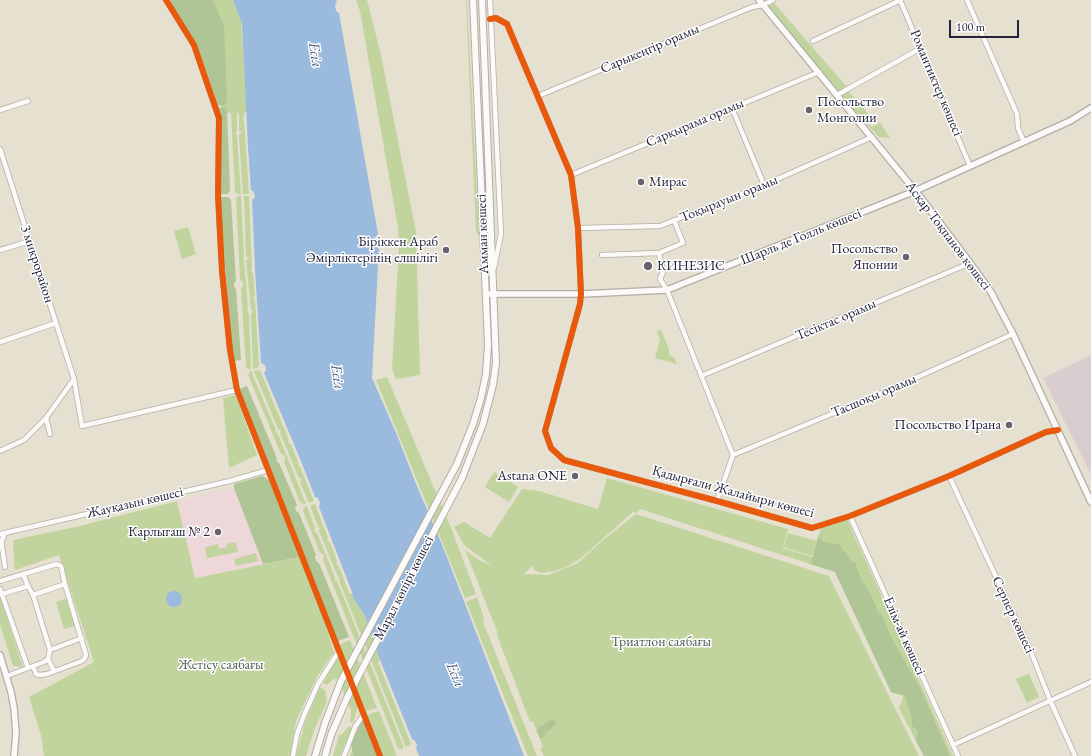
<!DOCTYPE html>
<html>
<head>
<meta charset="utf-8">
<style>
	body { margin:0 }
	#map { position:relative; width:1091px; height:756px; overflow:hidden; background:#e6e0d0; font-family:"EB Garamond",serif }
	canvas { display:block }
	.scale { position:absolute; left:949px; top:20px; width:70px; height:18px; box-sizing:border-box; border:2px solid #22223b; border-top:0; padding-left:5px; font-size:12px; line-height:14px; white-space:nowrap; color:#22223b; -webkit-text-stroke:3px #fff; paint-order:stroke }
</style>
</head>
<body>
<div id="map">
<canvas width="1091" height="756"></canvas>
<div class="scale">100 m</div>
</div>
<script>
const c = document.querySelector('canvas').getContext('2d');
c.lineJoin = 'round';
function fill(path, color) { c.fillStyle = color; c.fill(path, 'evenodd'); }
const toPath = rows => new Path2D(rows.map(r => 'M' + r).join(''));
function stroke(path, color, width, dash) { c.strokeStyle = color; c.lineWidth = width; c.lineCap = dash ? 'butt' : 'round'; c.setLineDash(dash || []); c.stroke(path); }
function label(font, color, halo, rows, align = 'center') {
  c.font = font + ' "EB Garamond",serif'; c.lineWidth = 3; c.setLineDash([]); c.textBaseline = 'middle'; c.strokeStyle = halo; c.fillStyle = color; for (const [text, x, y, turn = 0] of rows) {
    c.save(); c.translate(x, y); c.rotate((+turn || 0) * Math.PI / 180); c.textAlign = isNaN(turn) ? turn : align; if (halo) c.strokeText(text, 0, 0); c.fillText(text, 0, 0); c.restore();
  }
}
fill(toPath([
	[234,488,263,564,195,578,177,501]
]), '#edd7d9');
fill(toPath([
	[1091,355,1091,475,1043,378]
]), '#d9cdcf');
fill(toPath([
	[171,0,233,0,241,20,247,112,244,113,244,116,243,119,244,121,249,194,243,194,239,135,242,132,239,130,239,113,237,113,237,130,235,133,237,135,241,194,238,194,235,191,231,113,222,112,212,78,200,48,178,8],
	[356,0,367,0,381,55,416,232,420,375,396,379,392,368,399,247,398,228,360,11],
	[466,0,467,0,479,237,476,231],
	[774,3,846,86,838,92,768,7],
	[848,91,871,117,866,121,872,127,880,122,890,138,879,137,841,96],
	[238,196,241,196,244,256,243,258,244,260,248,309,247,312,249,314,251,369,249,369,246,367,241,289,243,286,243,282,240,280,236,199],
	[244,196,249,196,252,268,251,271,253,273,255,296,253,298,255,300,259,367,253,369,251,314,253,311,251,309,246,260,249,258,246,256],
	[188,227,196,254,182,259,174,231],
	[661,330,669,349,669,355,674,357,677,364,655,358,660,340,657,331],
	[260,370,289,440,288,443,291,444,298,462,298,465,300,467,314,501,309,503,300,482,302,479,299,478,280,433,281,430,278,429,254,371],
	[250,371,251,371,276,430,275,432,278,434,306,504,300,503,284,461,285,458,284,455,281,454,248,375],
	[387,377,451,528,476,594,465,598,376,380],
	[236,395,257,455,229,468,223,398],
	[494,472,518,487,509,502,485,487],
	[607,478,788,529,783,548,813,557,814,550,812,556,784,547,788,533,817,541,821,527,847,519,953,756,924,756,899,708,903,698,902,695,891,692,835,572,640,509,636,514,829,576,919,756,544,756,540,748,543,747,533,721,530,722,497,635,497,631,465,550,479,560,492,566,464,545,454,527,464,522,490,538,522,489,539,491,598,509],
	[634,511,636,514,602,541,578,563,548,575,524,574,532,566,534,570,541,573,554,571,566,567,580,559],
	[177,501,195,578,300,557,323,617,334,652,317,677,296,721,290,756,44,756,41,735,29,697,94,662,59,555,15,570,14,564,13,540,80,526],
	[315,504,328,538,327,541,330,542,337,561,336,564,339,566,349,593,352,593,353,598,364,614,380,660,378,662,411,744,406,747,339,580,340,578,338,577,319,531,320,528,318,527,310,506],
	[307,506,315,528,314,531,317,533,335,577,334,580,337,581,404,748,401,749,398,748,323,560,324,557,323,554,320,553,303,511,304,507],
	[236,542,238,552,207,558,205,548,207,547,218,544,219,549,227,547,227,544],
	[256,553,258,561,236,566,234,559],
	[0,597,23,667,13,666,0,624],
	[477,597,484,618,483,622,537,756,528,756,466,602],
	[68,598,77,625,64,629,56,602],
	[350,640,377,708,366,711,339,645],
	[337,658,340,658,341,660,358,706,353,723,350,722,351,711,338,678,332,680,327,685,323,683],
	[1029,674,1039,697,1027,703,1016,679],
	[320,687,325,690,327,702,315,728,306,756,296,756,305,722],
	[379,711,397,756,350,756,367,715],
	[349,726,352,728,340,756,333,756,339,735,343,733]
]), '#c1d49e');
fill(toPath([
	[171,0,213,0,224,26,227,101,224,105,218,105,199,50,186,28,172,7],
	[225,107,227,110,230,190,228,194,220,194,222,122,219,108],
	[221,197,228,197,231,200,236,281,234,283,234,287,236,289,241,360,233,361,222,230],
	[247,386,276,456,277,462,279,463,297,505,295,508,296,511,299,513,316,555,315,557,316,561,319,563,349,637,338,641,239,389],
	[262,476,266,478,270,481,300,557,263,564,234,488,234,484],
	[818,537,824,542,840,545,843,551,846,552,851,561,855,562,862,582,865,585,873,599,878,613,882,615,890,635,921,690,950,756,924,756,915,739,918,735,917,730,912,726,912,718,905,696,891,692,835,572,811,564],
	[363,720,378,756,354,756,351,745,361,721],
	[550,720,556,721,556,723,551,729,545,733,545,736,540,738,536,730]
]), '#afc596');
fill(toPath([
	[233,0,336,0,337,2,335,5,336,11,339,13,378,234,375,237,376,244,379,246,372,378,397,435,416,484,441,542,524,756,419,756,416,748,417,745,415,741,412,739,380,660,364,614,353,598,352,592,319,507,320,503,318,498,315,497,301,461,264,373,266,370,265,365,261,363,255,270,252,200,255,197,254,192,251,190,248,147,242,24],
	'166 599a8 8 0 1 1 16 0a8 8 0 1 1-16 0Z'
]), '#9abade');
const minor = toPath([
	[166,0,194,45,219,118,218,195,222,271,230,350,237,390,380,756],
	[490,0,501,234,494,268],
	[900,0,970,166],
	[967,0,1017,114,1018,128,1024,142],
	[490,19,496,18,507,24,571,175,578,228,581,294,580,304,545,431,551,448,564,460,717,501,812,528,850,516,949,476,1046,432,1058,430],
	[813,41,901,0],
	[837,95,853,86,921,48],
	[538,96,752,7,763,5,773,0],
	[732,108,764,185],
	[0,110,28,101],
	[0,149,74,379,82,426,237,390],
	[571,175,819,72],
	[578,228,660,226,764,185,872,137],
	[0,250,30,241],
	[659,253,663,272,660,279,667,290,733,455,717,501],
	[602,255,659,253,683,243,674,220],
	[0,342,56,323],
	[701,376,961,267,970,263],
	[46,418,50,434],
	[0,451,24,440,46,418,74,379],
	[733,455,889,390,1013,334],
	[949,476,1031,652,1050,700,1075,756],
	[850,516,958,756],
	[5,533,2,540,2,547,5,567],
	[0,534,230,481,268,470],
	[23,574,28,586],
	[0,581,57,564,61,566,65,584,33,595],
	[0,589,28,668],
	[2,594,28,586,33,595,50,650,48,659,44,662,7,676],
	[50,650,82,638],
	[48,659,54,671],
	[33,666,36,674,40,675,47,674,82,661,85,658,86,655,65,584],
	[953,745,1091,682],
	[293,756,297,734,305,713,318,684,339,651],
	[344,756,355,727,364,714]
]);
const tertiary = toPath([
	[759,0,921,198,970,263,991,292,1013,334,1091,502],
	[486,294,581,294,667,290,915,191,1070,121,1091,108],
	[0,655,11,692,14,708,16,733,14,756]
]);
const secondary = toPath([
	[457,464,473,424,481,398,486,374,488,345,473,0],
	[462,478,483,424,493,385,496,363,482,0],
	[315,756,325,723,341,681],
	[325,756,331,735,347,698]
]);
stroke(minor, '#b1aea6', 6);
stroke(tertiary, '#b1aea6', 8);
stroke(secondary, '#b1aea6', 8);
stroke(minor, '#fbfaf8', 4.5);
stroke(tertiary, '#fbfaf8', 5.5);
stroke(secondary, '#fbfaf8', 6);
const secondaryBridge = toPath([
	[341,681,457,464],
	[347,698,462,478]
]);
stroke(secondaryBridge, '#b1aea6', 8, []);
stroke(secondaryBridge, '#fbfaf8', 6);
stroke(toPath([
	[166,0,194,45,219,118,218,195,222,271,230,350,237,390,380,756],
	[490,19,496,18,507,24,571,175,578,228,581,294,580,304,545,431,551,448,564,460,717,501,812,528,850,516,949,476,1046,432,1058,430]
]), '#e8590c', 6);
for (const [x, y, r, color] of [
	[809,110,4,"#67646f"],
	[641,182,4,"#67646f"],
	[446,250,4,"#67646f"],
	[906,257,4,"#67646f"],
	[648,266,5,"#67646f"],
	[1009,425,4,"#67646f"],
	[575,476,4,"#67646f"],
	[218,532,4,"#67646f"]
]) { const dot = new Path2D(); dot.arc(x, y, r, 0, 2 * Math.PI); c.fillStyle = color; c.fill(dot); stroke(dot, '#fff', 1.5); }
label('14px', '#22223b', '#fff', [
	["Сарыкеңгір орамы",650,49,-23],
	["Романтиктер көшесі",936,83,67],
	["Сарқырама орамы",695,123,-23],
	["Тоқырауын орамы",729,199,-22],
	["Амман көшесі",483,234,-92],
	["Асқар Тоқпанов көшесі",948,236,53],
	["Шарль де Голль көшесі",801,237,-22],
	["3 микрорайон",37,264,72],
	["Тесіктас орамы",836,320,-23],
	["Тасшоқы орамы",874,396,-23],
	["Қадырғали Жалайыри көшесі",733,492,15],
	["Жауқазын көшесі",135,503,-13],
	["Марал көпірі көшесі",404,588,-63],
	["Серпер көшесі",1013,615,65],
	["Елім-ай көшесі",904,636,66]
]);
label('14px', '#22223b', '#fff', [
	["Посольство",817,102,"left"],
	["Монголии",817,118,"left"],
	["Мирас",649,182,"left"],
	["Біріккен Араб",438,242],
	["Әмірліктерінің елшілігі",438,258],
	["Посольство",898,249],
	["Японии",898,265],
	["КИНЕЗИС",657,266,"left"],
	["Посольство Ирана",1001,425],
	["Astana ONE",567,476],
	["Карлыгаш № 2",210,532]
], 'right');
label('14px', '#4f5d50', '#fff', [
	["Триатлон саябағы",661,642],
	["Жетісу саябағы",221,665]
]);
label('italic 15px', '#45587f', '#fff', [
	["Есіл",315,55,81],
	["Есіл",337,377,82],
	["Есіл",455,675,68]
]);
</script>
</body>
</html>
